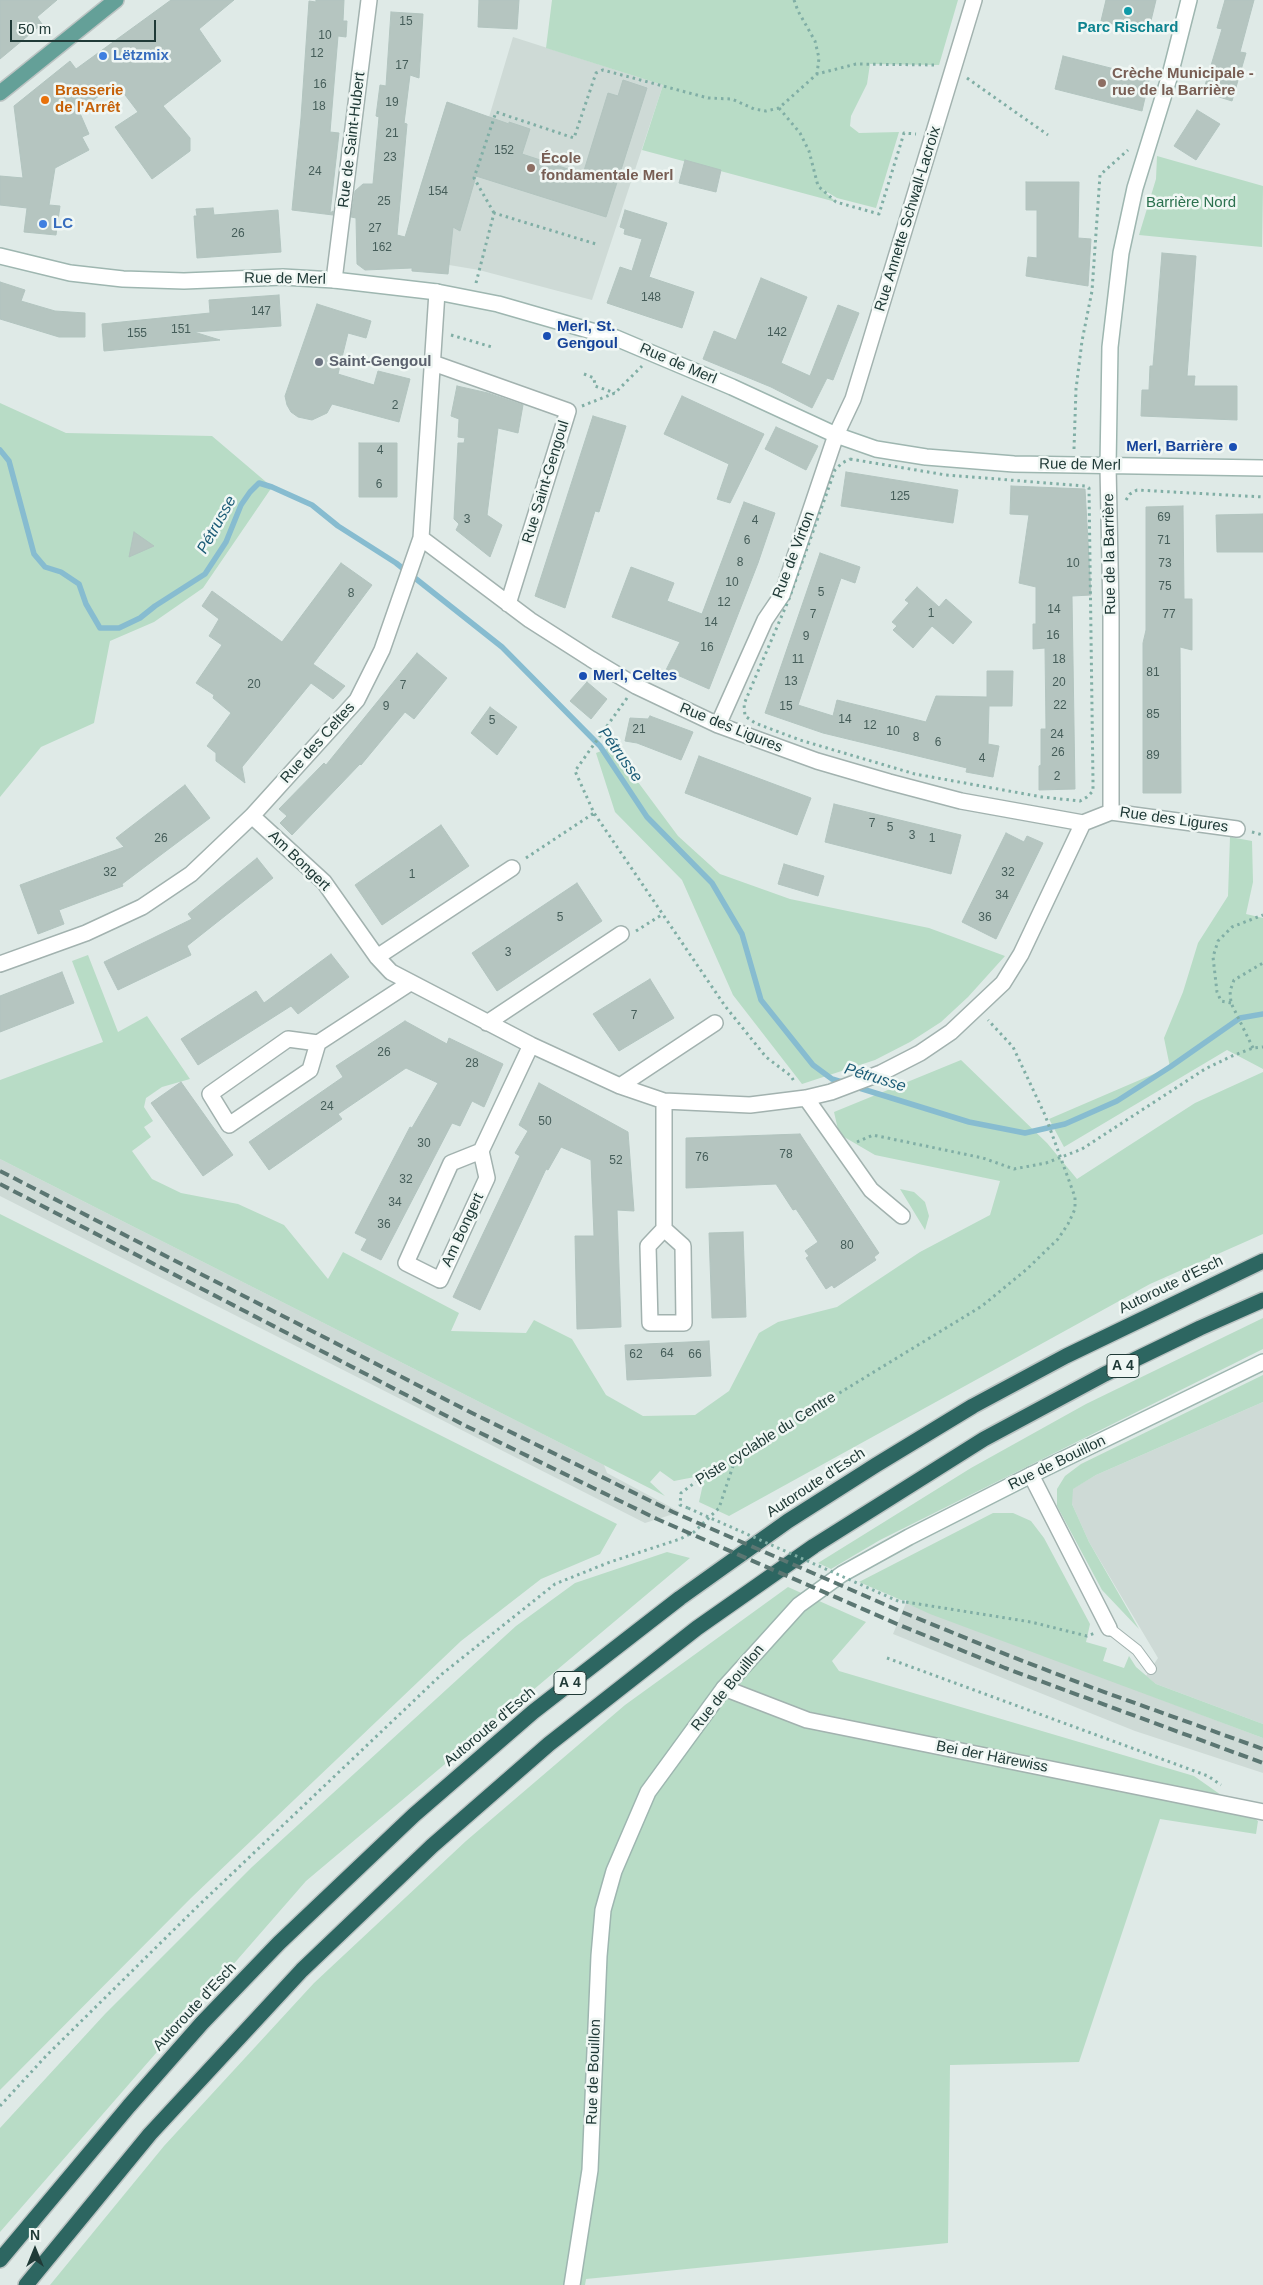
<!DOCTYPE html>
<html>
<head>
<meta charset="utf-8">
<style>
	body { margin:0 }
	#map { position:relative; width:1263px; height:2285px; overflow:hidden; background:#dfeae7; font-family:Arial,sans-serif }
	canvas { display:block }
	.north { position:absolute; left:10px; top:2225px; width:50px; height:50px; -webkit-text-stroke:4px #f0f7f4; paint-order:stroke; rotate:0deg; font-size:14px; font-weight:700; line-height:20px; text-align:center; color:#203a37 }
	.north::after { content:''; display:block; margin:auto; width:18px; height:22px; background:#203a37; clip-path:polygon(50% 0,100% 100%,50% 72%,0 100%) }
	.scale { position:absolute; left:10px; top:20px; width:146px; height:22px; box-sizing:border-box; border:2px solid #203a37; border-top:0; padding-left:6px; font-size:15px; line-height:18px; white-space:nowrap; color:#203a37; -webkit-text-stroke:4px #f0f7f4; paint-order:stroke }
</style>
</head>
<body>
<div id="map">
<canvas width="1263" height="2285"></canvas>
<div class="north">N</div>
<div class="scale">50 m</div>
</div>
<script>
const c = document.querySelector('canvas').getContext('2d');
c.lineJoin = 'round';
function fill(path, color) { c.fillStyle = color; c.fill(path, 'evenodd'); }
const toPath = rows => new Path2D(rows.map(r => 'M' + r).join(''));
function stroke(path, color, width, dash) { c.strokeStyle = color; c.lineWidth = width; c.lineCap = dash ? 'butt' : 'round'; c.setLineDash(dash || []); c.stroke(path); }
function label(font, color, halo, rows, align = 'center') {
  c.font = font + ' Arial,sans-serif'; c.lineWidth = 5; c.setLineDash([]); c.textBaseline = 'middle'; c.strokeStyle = halo; c.fillStyle = color; for (const [text, x, y, turn = 0] of rows) {
    c.save(); c.translate(x, y); c.rotate((+turn || 0) * Math.PI / 180); c.textAlign = isNaN(turn) ? turn : align; if (halo) c.strokeText(text, 0, 0); c.fillText(text, 0, 0); c.restore();
  }
}
fill(toPath([
	[513,37,663,85,592,300,479,270,449,265,448,274,412,271,420,187,447,102,489,117],
	[0,1159,604,1465,607,1473,680,1512,645,1523,0,1196],
	[1263,1402,1263,1724,1156,1684,1146,1676,1158,1658,1089,1542,1072,1504,1072,1489,1096,1475],
	[906,1603,1263,1738,1263,1773,1135,1731,893,1634]
]), '#cedad6');
fill(toPath([
	[552,0,958,0,939,65,870,64,867,84,851,116,850,126,859,133,899,132,876,208,837,198,822,189,836,202,642,150,663,85,546,48],
	[1157,156,1263,186,1262,247,1139,235,1156,179],
	[0,403,66,433,212,436,272,487,203,588,154,622,110,641,94,723,41,747,0,797],
	[612,747,678,836,720,874,790,899,929,928,1005,956,968,997,941,1022,910,1042,875,1060,802,1084,733,995,682,880,615,812,596,753],
	[1230,837,1252,841,1253,882,1246,914,1263,918,1263,1069,1227,1050,1064,1147,1049,1119,1170,1067,1164,1038,1183,992,1198,943,1228,896],
	[88,955,118,1032,147,1016,190,1079,162,1087,146,1098,144,1107,153,1121,144,1127,151,1137,132,1151,152,1179,181,1193,238,1204,284,1225,328,1279,343,1252,459,1313,451,1331,526,1333,534,1320,572,1339,606,1395,643,1416,695,1415,729,1391,759,1333,778,1322,837,1307,920,1252,990,1215,1000,1181,875,1155,839,1134,834,1112,961,1060,1047,1143,1077,1179,1195,1103,1263,1072,1263,1234,1150,1284,729,1516,699,1502,705,1475,674,1481,660,1471,650,1482,665,1496,0,1159,0,1080,103,1042,72,961],
	[900,1189,914,1192,925,1202,929,1216,925,1230],
	[0,1214,617,1524,600,1554,541,1579,461,1641,191,1898,0,2090],
	[1263,1318,1263,1349,880,1540,831,1569,818,1563,971,1468,1086,1404],
	[1263,1375,1263,1402,1096,1475,1073,1489,1072,1504,1089,1542,1139,1629,1102,1590,1057,1506,1057,1489,1065,1476,1081,1464],
	[993,1513,1013,1513,1031,1521,1044,1538,1090,1624,1086,1642,1107,1648,1103,1661,1124,1668,1129,1656,1136,1667,1156,1684,1263,1724,1263,1738,930,1614,906,1603,907,1600,901,1600,859,1582],
	[667,1552,690,1558,306,1881,0,2232,0,2128,105,2014,252,1867,516,1626,575,1583],
	[788,1587,866,1622,832,1661,839,1671,1194,1776,1258,1821,1256,1834,1160,1819,1079,2062,950,2065,948,2243,586,2279,585,2285,50,2285,164,2146,314,1983,466,1841,625,1705]
]), '#b8dcc6');
stroke(toPath([
	[0,450,9,461,34,554,45,567,61,572,79,584,86,604,100,628,119,628,140,618,155,606,205,574,226,542,241,505,250,492,259,483,272,487,312,505,338,526,396,563,502,647,600,746,647,817,712,883,742,934,761,1000,813,1065,832,1079,845,1083],
	[856,1087,969,1122,1025,1133,1065,1124,1117,1101,1170,1067,1240,1018,1263,1014]
]), '#87bcd0', 5.5);
const building = toPath([
	[0,0,57,0,37,17,42,24,0,59,0,0],
	[171,0,234,0,199,29,221,61,163,106,190,138,190,151,152,179,115,127,138,112,116,83,79,111,89,134,82,137,89,150,55,168,49,205,60,206,56,235,24,232,27,208,0,205,0,176,23,178,14,106,70,61,76,69,171,0],
	[316,0,344,0,343,21,347,21,346,37,338,36,330,132,339,133,330,213,333,211,333,215,292,210,301,118,309,1,316,2,316,0],
	[479,0,519,0,517,29,478,27,479,0],
	[1106,0,1156,0,1148,33,1101,21,1106,0],
	[1225,0,1254,0,1240,52,1246,53,1232,101,1203,92,1222,29,1217,28,1225,0],
	[391,12,423,14,419,78,410,75,404,123,407,124,397,235,405,237,447,102,509,124,509,122,530,129,522,154,583,174,608,93,618,96,623,80,647,88,606,217,476,176,460,231,453,227,448,274,412,271,412,268,365,270,357,264,356,218,351,217,355,191,363,184,373,184,379,117,376,116,380,85,386,86,391,12],
	[1063,56,1142,76,1149,80,1142,111,1055,89,1063,56],
	[1197,110,1220,124,1196,160,1174,146,1197,110],
	[685,160,721,170,716,192,679,183,685,160],
	[1026,182,1079,182,1078,238,1091,239,1088,286,1026,276,1028,257,1037,258,1037,210,1026,210,1026,182],
	[213,208,214,215,278,210,281,252,197,258,194,216,197,216,196,209,213,208],
	[625,210,667,223,649,277,694,292,682,328,607,303,620,267,632,271,642,239,624,234,625,229,620,227,625,210],
	[1162,253,1196,256,1187,376,1195,376,1194,386,1237,386,1237,420,1141,416,1142,390,1149,390,1150,366,1153,366,1162,253],
	[761,278,807,297,781,363,810,376,838,305,859,313,833,380,827,378,812,408,771,387,703,359,714,331,736,340,761,278],
	[0,282,25,290,21,301,55,311,85,313,85,337,59,337,0,319,0,282],
	[279,295,281,326,194,332,220,340,104,351,102,324,210,313,209,300,279,295],
	[317,304,371,321,366,338,348,333,338,374,374,385,378,371,410,379,399,422,332,404,327,413,312,420,298,417,291,412,287,405,285,396,317,304],
	[457,386,488,393,523,405,518,433,498,428,487,515,502,525,490,557,456,530,459,524,454,519,458,443,464,443,465,438,458,437,459,419,451,416,457,386],
	[682,396,764,434,730,503,717,499,729,464,664,434,682,396],
	[593,416,626,426,599,512,595,511,565,608,535,596,593,416],
	[776,427,818,446,806,470,765,449,776,427],
	[359,443,397,443,397,497,359,497,359,443],
	[846,472,958,490,953,523,841,506,846,472],
	[1011,486,1085,489,1091,595,1072,596,1075,789,1039,790,1039,766,1041,765,1041,729,1046,729,1045,648,1033,649,1033,624,1036,624,1036,587,1019,583,1029,515,1010,514,1011,486],
	[744,502,775,513,758,563,709,689,666,670,680,642,612,617,631,567,674,583,667,601,702,614,744,502],
	[1183,506,1184,599,1192,599,1192,650,1180,647,1181,793,1143,793,1143,643,1146,630,1146,507,1183,506],
	[1263,514,1263,552,1217,552,1216,515,1263,514],
	[134,532,154,546,129,557,134,532],
	[820,553,860,567,855,583,841,578,798,705,833,716,837,700,926,722,936,696,987,697,987,671,1013,671,1012,706,989,706,988,744,999,746,993,777,966,772,967,768,823,733,765,713,820,553],
	[341,563,372,585,313,664,345,686,333,699,311,683,242,767,245,783,216,761,216,753,207,746,231,713,213,698,214,695,196,683,222,645,209,636,219,619,202,606,212,591,282,642,341,563],
	[917,587,939,607,946,599,972,622,953,644,932,626,913,648,893,630,897,626,892,622,909,603,905,600,917,587],
	[417,653,447,678,414,719,405,712,361,765,360,764,292,835,280,823,287,816,279,809,324,763,326,765,417,653],
	[587,682,607,699,591,719,570,701,587,682],
	[490,707,517,727,497,755,471,733,490,707],
	[650,716,693,732,681,760,637,743,625,741,630,718,648,719,650,716],
	[699,756,811,798,797,835,685,793,699,756],
	[185,785,210,818,122,884,123,886,59,910,64,924,38,934,20,885,124,847,116,838,185,785],
	[834,804,961,835,951,874,825,842,834,804],
	[441,825,469,866,382,925,355,885,441,825],
	[1006,833,1024,842,1027,836,1043,843,996,939,962,922,1006,833],
	[257,858,273,878,187,946,191,955,118,990,104,962,192,919,188,914,257,858],
	[784,864,824,876,818,896,778,884,784,864],
	[577,883,602,921,497,991,472,953,577,883],
	[331,954,349,977,298,1014,291,1006,198,1065,181,1039,256,991,264,1003,331,954],
	[62,972,74,1003,0,1032,0,996,62,972],
	[650,979,674,1018,619,1051,593,1014,650,979],
	[405,1021,447,1044,449,1038,503,1064,484,1107,472,1101,460,1126,452,1123,381,1260,361,1250,367,1239,355,1233,410,1127,412,1128,438,1083,406,1068,338,1114,342,1119,269,1170,249,1142,343,1077,336,1066,405,1021],
	[181,1082,233,1155,203,1176,151,1103,181,1082],
	[539,1083,628,1132,634,1211,617,1210,621,1327,577,1329,575,1236,594,1236,591,1160,561,1147,548,1170,546,1169,480,1310,453,1297,520,1156,515,1153,528,1131,519,1125,539,1083],
	[800,1134,879,1253,874,1257,876,1260,834,1288,832,1285,826,1289,806,1258,809,1256,805,1251,818,1242,796,1209,793,1210,776,1184,686,1188,686,1138,800,1134],
	[743,1232,746,1317,712,1318,709,1233,743,1232],
	[709,1341,711,1376,627,1380,625,1345,709,1341]
]);
fill(building, '#b5c5c0');
stroke(building, '#b2c4bf', 1);
const lane = toPath([
	[1109,1628,1137,1650,1151,1669]
]);
const street = toPath([
	[334,280,369,0],
	[433,363,568,411,508,604],
	[421,538,530,620,591,659,636,686,718,725,817,761,889,782,961,801,1083,823],
	[718,725,765,620,782,595,836,435,853,399,974,0],
	[1111,812,1237,829],
	[252,816,324,882,377,957,391,972,531,1045,620,1086,664,1101,750,1105,806,1098,831,1092,881,1073,920,1053,951,1032,1003,983,1021,954,1083,823,1111,812,1111,613,1108,466],
	[377,957,512,868],
	[0,964,86,933,142,907,191,874,252,816,357,700,382,650,421,538,437,292],
	[487,1023,621,934],
	[318,1043,288,1039,210,1094,229,1125,310,1070,318,1043,410,983],
	[620,1086,715,1023],
	[806,1098,871,1190,902,1216],
	[664,1101,664,1229,648,1246,650,1323,684,1323,683,1246,664,1229],
	[481,1151,487,1178,440,1280,406,1263,451,1163,481,1151,531,1045],
	[1031,1475,1109,1628],
	[724,1688,807,1720,1263,1812]
]);
const secondary = toPath([
	[0,256,70,273,123,279,184,281,283,277,334,280,437,292,498,304,616,338,732,387,836,435,876,449,926,457,1014,464,1263,468],
	[1108,466,1110,347,1121,253,1135,188,1170,75,1189,0],
	[572,2285,590,2170,599,1956,603,1910,614,1871,648,1792,724,1688,799,1605,842,1574,909,1537,1031,1475,1263,1362]
]);
const primary = toPath([
	[0,93,116,0]
]);
const highway = toPath([
	[0,2260,129,2106,202,2023,279,1943,414,1815,533,1712,680,1598,788,1521,876,1465,973,1406,1066,1356,1263,1261],
	[26,2285,150,2134,302,1970,432,1846,549,1744,697,1628,814,1546,984,1439,1105,1374,1200,1328,1263,1300]
]);
stroke(lane, '#a2b2af', 12);
stroke(street, '#a2b2af', 18);
stroke(secondary, '#9eb6b0', 18);
stroke(primary, '#bcc4c3', 18);
stroke(highway, '#bcc4c3', 18);
stroke(toPath([
	[794,0,798,11,815,41,819,58,817,74],
	[967,78,1048,135],
	[779,108,800,133,809,151,818,186,836,202,879,214,904,133,916,134],
	[494,213,474,178,496,112,574,138,596,73,603,70,708,98,732,99,754,109,766,111,779,108,817,74,856,64,936,65],
	[476,283,494,213,596,244],
	[451,335,492,347],
	[584,374,594,378,595,386,615,393],
	[582,406,615,393,642,366],
	[1074,449,1076,389,1082,341,1092,291,1100,175,1128,150],
	[850,459,946,475,1085,486,1089,488,1093,782,1093,791,1087,797,1080,801,1042,797,915,774,800,740,755,723,745,716,744,704,789,599,835,470,842,463,850,459],
	[1126,500,1130,494,1137,490,1263,497],
	[627,698,575,771,594,813,725,1006,766,1057,791,1076,795,1083],
	[1252,832,1263,835],
	[526,858,594,813],
	[636,931,663,914],
	[1231,1003,1221,1001,1217,992,1213,957,1218,941,1232,927,1263,915],
	[1253,1048,1231,1003,1230,991,1234,980,1263,963],
	[857,1142,873,1135,983,1158,1014,1169,1046,1163,1082,1149,1205,1069,1232,1056,1253,1048,1263,1047],
	[688,1508,680,1505,681,1493,705,1475,982,1306,1027,1269,1058,1239,1068,1224,1075,1209,1075,1197,1045,1115,1013,1047,988,1020],
	[906,1602,1031,1622,1087,1636,1095,1633],
	[887,1658,1208,1776,1221,1785],
	[0,2106,46,2056,198,1906,442,1674,555,1584,610,1562,680,1539,694,1532,719,1508,736,1457]
]), '#80aea5', 3, [2.5, 4]);
stroke(lane, '#fff', 10);
stroke(street, '#fff', 15);
stroke(secondary, '#fff', 15);
stroke(primary, '#64a098', 15);
stroke(highway, '#2d6661', 15);
stroke(toPath([
	[0,1171,470,1412,673,1512,902,1612,1010,1656,1093,1688,1263,1749],
	[0,1184,464,1425,657,1519,897,1624,1005,1668,1263,1763]
]), '#5b7672', 4, [10, 5]);
stroke(toPath([
	[688,1508,900,1602,906,1602]
]), '#80aea5', 3, [2.5, 4]);
for (const [x, y, r, color] of [
	[1128,11,5,"#0f9aa8"],
	[103,56,5,"#3f7fe0"],
	[1102,83,5,"#8d6e63"],
	[45,100,5,"#e8710a"],
	[531,168,5,"#8d6e63"],
	[43,224,5,"#3f7fe0"],
	[547,336,5,"#1a4fb4"],
	[319,362,5,"#6b7280"],
	[1233,447,5,"#1a4fb4"],
	[583,676,5,"#1a4fb4"]
]) { const dot = new Path2D(); dot.arc(x, y, r, 0, 2 * Math.PI); c.fillStyle = color; c.fill(dot); stroke(dot, '#f0f7f4', 2); }
label('12px', '#455d59', null, [
	["15",406,22],
	["10",325,36],
	["12",317,54],
	["17",402,66],
	["16",320,85],
	["19",392,103],
	["18",319,107],
	["21",392,134],
	["152",504,151],
	["23",390,158],
	["24",315,172],
	["154",438,192],
	["25",384,202],
	["27",375,229],
	["26",238,234],
	["162",382,248],
	["148",651,298],
	["147",261,312],
	["151",181,330],
	["142",777,333],
	["155",137,334],
	["2",395,406],
	["4",380,451],
	["6",379,485],
	["125",900,497],
	["69",1164,518],
	["3",467,520],
	["4",755,521],
	["6",747,541],
	["71",1164,541],
	["8",740,563],
	["10",1073,564],
	["73",1165,564],
	["10",732,583],
	["75",1165,587],
	["5",821,593],
	["8",351,594],
	["12",724,603],
	["14",1054,610],
	["1",931,614],
	["7",813,615],
	["77",1169,615],
	["14",711,623],
	["16",1053,636],
	["9",806,637],
	["16",707,648],
	["11",798,660],
	["18",1059,660],
	["81",1153,673],
	["13",791,682],
	["20",1059,683],
	["20",254,685],
	["7",403,686],
	["22",1060,706],
	["9",386,707],
	["15",786,707],
	["85",1153,715],
	["14",845,720],
	["5",492,721],
	["12",870,726],
	["21",639,730],
	["10",893,732],
	["24",1057,735],
	["8",916,738],
	["6",938,743],
	["26",1058,753],
	["89",1153,756],
	["4",982,759],
	["2",1057,777],
	["7",872,824],
	["5",890,828],
	["3",912,836],
	["26",161,839],
	["1",932,839],
	["32",110,873],
	["32",1008,873],
	["1",412,875],
	["34",1002,896],
	["5",560,918],
	["36",985,918],
	["3",508,953],
	["7",634,1016],
	["26",384,1053],
	["28",472,1064],
	["24",327,1107],
	["50",545,1122],
	["30",424,1144],
	["78",786,1155],
	["76",702,1158],
	["52",616,1161],
	["32",406,1180],
	["34",395,1203],
	["36",384,1225],
	["80",847,1246],
	["64",667,1354],
	["62",636,1355],
	["66",695,1355]
]);
for (const [x, y, w] of [
	[1123,1366,32],
	[570,1683,32]
]) { const box = new Path2D(); box.roundRect(x - w / 2, y - 11.5, w, 23, 4); c.fillStyle = '#f0f7f4'; c.fill(box); stroke(box, '#203a37', 1); }
label('bold 14px', '#203a37', null, [
	["A 4",1123,1366],
	["A 4",570,1683]
]);
label('bold 15px', '#0d838f', '#f0f7f4', [
	["Parc Rischard",1128,28]
]);
label('bold 15px', '#366cbe', '#f0f7f4', [
	["Lëtzmix",113,56],
	["LC",53,224]
], 'left');
label('bold 15px', '#785e54', '#f0f7f4', [
	["Crèche Municipale -",1112,74],
	["rue de la Barrière",1112,91],
	["École",541,159],
	["fondamentale Merl",541,176]
], 'left');
label('bold 15px', '#c56008', '#f0f7f4', [
	["Brasserie",55,91],
	["de l'Arrêt",55,108]
], 'left');
label('15px', '#203a37', '#f0f7f4', [
	["Rue de Saint-Hubert",352,140,-83],
	["Rue Annette Schwall-Lacroix",908,219,-73],
	["Rue de Merl",285,279,1],
	["Rue de Merl",678,364,23],
	["Rue de Merl",1080,465,1],
	["Rue Saint-Gengoul",546,482,-73],
	["Rue de la Barrière",1110,554,-91],
	["Rue de Virton",794,555,-69],
	["Rue des Ligures",731,728,22],
	["Rue des Celtes",318,743,-48],
	["Rue des Ligures",1174,820,8],
	["Am Bongert",299,861,44],
	["Am Bongert",463,1230,-65],
	["Autoroute d'Esch",1171,1285,-26],
	["Piste cyclable du Centre",766,1439,-32],
	["Rue de Bouillon",1057,1463,-26],
	["Autoroute d'Esch",816,1483,-33],
	["Rue de Bouillon",728,1688,-51],
	["Autoroute d'Esch",490,1727,-40],
	["Bei der Härewiss",992,1757,11],
	["Autoroute d'Esch",195,2007,-47],
	["Rue de Bouillon",594,2072,-88]
]);
label('15px', '#2b714f', '#f0f7f4', [
	["Barrière Nord",1191,203]
]);
label('bold 15px', '#164399', '#f0f7f4', [
	["Merl, St.",557,327],
	["Gengoul",557,344],
	["Merl, Barrière",1223,447,"right"],
	["Merl, Celtes",593,676]
], 'left');
label('bold 15px', '#5b616d', '#f0f7f4', [
	["Saint-Gengoul",329,362]
], 'left');
label('italic 16px', '#1b5b76', '#f0f7f4', [
	["Pétrusse",217,525,-61],
	["Pétrusse",620,755,54],
	["Pétrusse",875,1078,17]
]);
</script>
</body>
</html>
